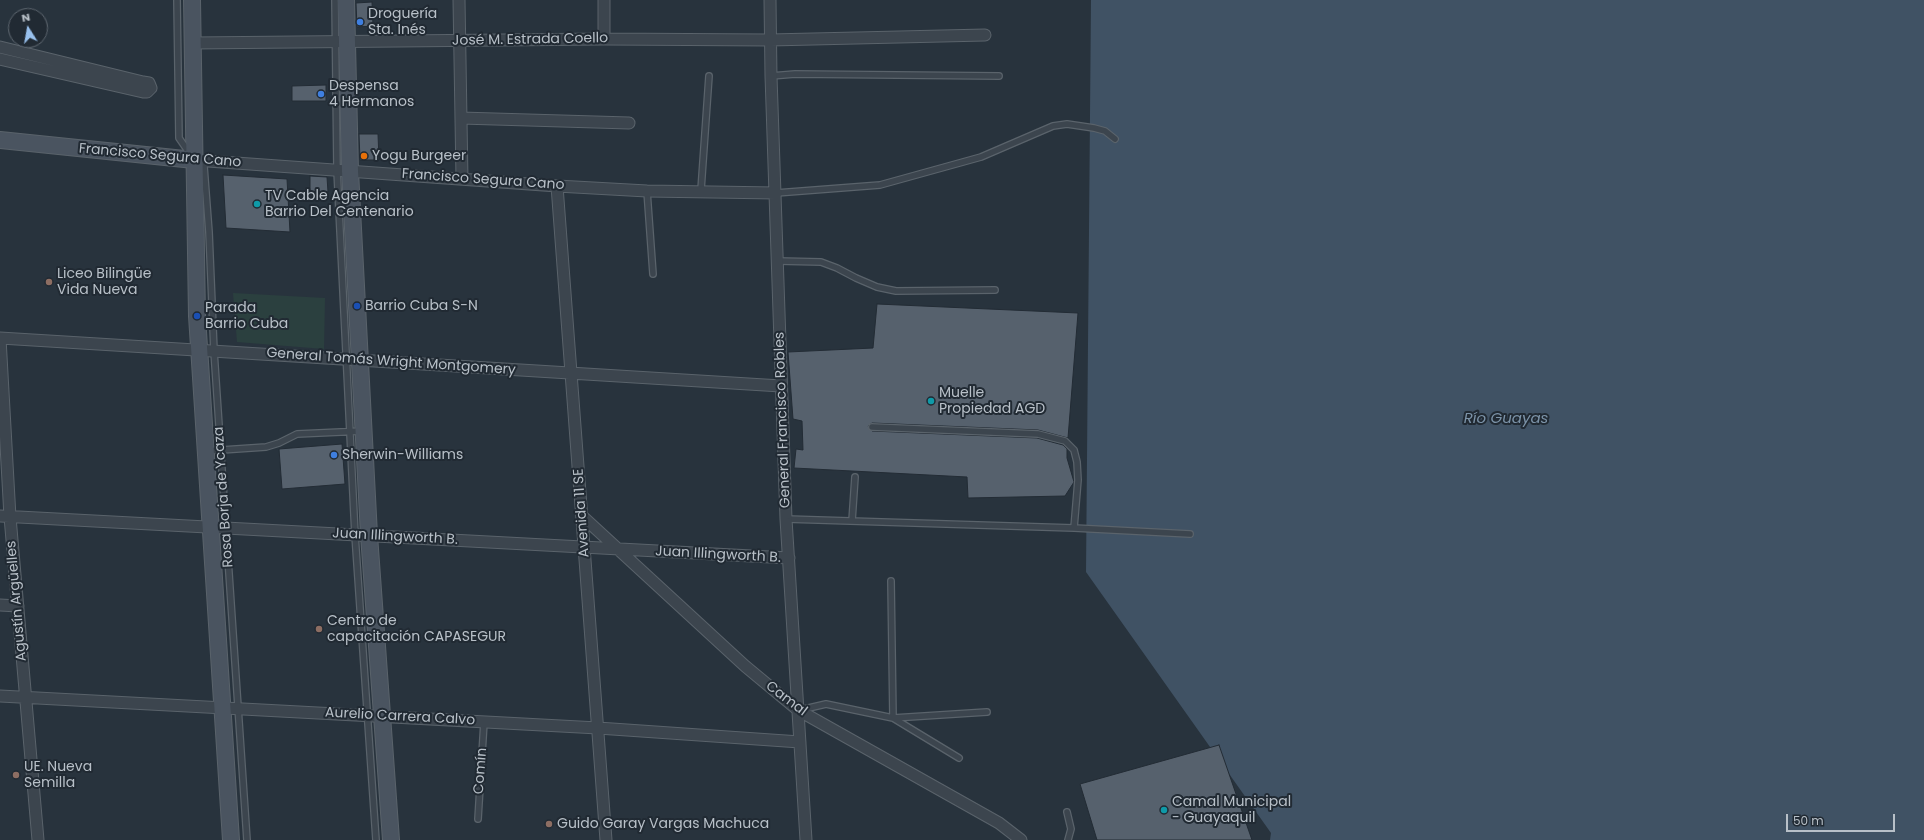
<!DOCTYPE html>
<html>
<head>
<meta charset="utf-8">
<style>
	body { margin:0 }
	#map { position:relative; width:1924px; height:840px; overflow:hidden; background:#28333d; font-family:Poppins,sans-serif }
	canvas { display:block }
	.north { position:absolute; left:8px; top:8px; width:40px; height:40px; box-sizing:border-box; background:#212a33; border:1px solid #5d666f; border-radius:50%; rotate:349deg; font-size:11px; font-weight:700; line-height:16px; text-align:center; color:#b8c0c8 }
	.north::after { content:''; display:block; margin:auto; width:14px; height:18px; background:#98c0ed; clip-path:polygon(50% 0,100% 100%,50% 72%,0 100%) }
	.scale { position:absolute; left:1786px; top:814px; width:109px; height:18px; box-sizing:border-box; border:2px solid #b8c0c8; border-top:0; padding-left:5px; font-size:12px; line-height:14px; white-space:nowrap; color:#b8c0c8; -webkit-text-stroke:3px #212a33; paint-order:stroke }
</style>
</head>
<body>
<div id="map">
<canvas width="1924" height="840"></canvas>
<div class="north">N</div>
<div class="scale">50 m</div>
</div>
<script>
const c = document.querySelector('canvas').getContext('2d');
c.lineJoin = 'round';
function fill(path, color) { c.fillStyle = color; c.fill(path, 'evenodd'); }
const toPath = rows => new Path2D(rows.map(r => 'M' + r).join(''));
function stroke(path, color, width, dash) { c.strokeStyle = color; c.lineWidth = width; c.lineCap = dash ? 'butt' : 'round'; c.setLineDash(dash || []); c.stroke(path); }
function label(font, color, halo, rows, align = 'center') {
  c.font = font + ' Poppins,sans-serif'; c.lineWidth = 4; c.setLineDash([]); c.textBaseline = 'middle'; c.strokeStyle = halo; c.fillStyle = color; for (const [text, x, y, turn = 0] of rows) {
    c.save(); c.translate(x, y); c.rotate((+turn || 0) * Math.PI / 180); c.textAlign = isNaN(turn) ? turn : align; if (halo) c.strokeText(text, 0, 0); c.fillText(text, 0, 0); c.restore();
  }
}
fill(toPath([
	[233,293,325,298,324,349,237,342]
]), '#2b403f');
fill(toPath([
	[1091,0,1924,0,1924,840,1270,840,1271,833,1086,572]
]), '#405264');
const building = toPath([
	[372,2,373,26,357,27,356,3,372,2],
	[326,85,326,101,292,101,292,86,326,85],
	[359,134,378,134,379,160,360,160,359,134],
	[223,175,287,179,290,232,226,228,223,175],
	[310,176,327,177,328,192,310,192,310,176],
	[877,304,1078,313,1068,438,1038,430,872,423,868,426,872,431,1037,438,1063,445,1067,449,1067,458,1074,482,1065,496,968,498,967,477,794,468,796,449,803,450,802,421,793,419,788,352,873,348,877,304],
	[342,444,345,484,282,489,279,449,342,444],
	[1219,745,1252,840,1097,840,1080,784,1219,745]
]);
fill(building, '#56616d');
stroke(building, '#232c35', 1);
const lane = toPath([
	[177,0,179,138,190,154],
	[335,0,337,170,355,535,376,840],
	[771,76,795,74,999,76],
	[199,163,204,166,209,232,214,351,247,840],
	[701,190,709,76],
	[647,191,653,274],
	[776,193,880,185,981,157,1053,126,1067,124,1094,128,1105,131,1115,139],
	[778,261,821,262,837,268,856,278,877,287,896,291,995,290],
	[872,427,1038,434,1065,441,1074,450,1077,462,1078,480,1074,528],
	[207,451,266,447,279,443,297,434,363,431],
	[786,519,1074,528,1190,534],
	[852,521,855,477],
	[891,581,893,718,959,758],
	[800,710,826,704,893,718,987,712],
	[1067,812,1071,829,1068,840],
	[478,819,484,722]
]);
const street = toPath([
	[459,0,462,179],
	[770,0,771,76,786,519,806,840],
	[604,39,604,0],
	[193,43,604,39,770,40,985,35],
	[0,47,143,82,149,83,151,88,147,92,143,92,0,59],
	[461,118,629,123],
	[194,160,557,186,647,191,776,193],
	[557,186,606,840],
	[0,338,781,386],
	[0,338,10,517,38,840],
	[0,516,789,558],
	[582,516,745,666,798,710,999,823,1021,840],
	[0,605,18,606],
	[0,696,598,728,800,742]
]);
const secondary = toPath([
	[192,0,197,316,231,840],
	[346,0,350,171,369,535,391,840],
	[0,140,194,160]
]);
stroke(lane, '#5a636b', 8);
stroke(street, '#5a636b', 13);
stroke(secondary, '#5a636b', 18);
stroke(lane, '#3c454e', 5.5);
stroke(street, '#3c454e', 11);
stroke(secondary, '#4a5460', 16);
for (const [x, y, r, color] of [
	[360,22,4,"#3f7fe0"],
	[321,94,4,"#3f7fe0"],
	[364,156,4,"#e8710a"],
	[257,204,4,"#0f9aa8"],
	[49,282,4,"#8d6e63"],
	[357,306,4,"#1a4fb4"],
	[197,316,4,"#1a4fb4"],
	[931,401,4,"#0f9aa8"],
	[334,455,4,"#3f7fe0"],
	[319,629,4,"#8d6e63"],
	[16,775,4,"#8d6e63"],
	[1164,810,4,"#0f9aa8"],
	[549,824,4,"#8d6e63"]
]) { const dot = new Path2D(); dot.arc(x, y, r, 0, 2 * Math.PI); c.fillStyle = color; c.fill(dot); stroke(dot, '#212a33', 1.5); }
label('14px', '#b8c0c8', '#212a33', [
	["Droguería",368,14],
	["Sta. Inés",368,30],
	["Despensa",329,86],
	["4 Hermanos",329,102],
	["Yogu Burgeer",372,156],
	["TV Cable Agencia",265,196],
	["Barrio Del Centenario",265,212],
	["Liceo Bilingüe",57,274],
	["Vida Nueva",57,290],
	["Barrio Cuba S-N",365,306],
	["Parada",205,308],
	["Barrio Cuba",205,324],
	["Muelle",939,393],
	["Propiedad AGD",939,409],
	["Sherwin-Williams",342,455],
	["Centro de",327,621],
	["capacitación CAPASEGUR",327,637],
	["UE. Nueva",24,767],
	["Semilla",24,783],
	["Camal Municipal",1172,802],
	["- Guayaquil",1172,818],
	["Guido Garay Vargas Machuca",557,824]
], 'left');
label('14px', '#b8c0c8', '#212a33', [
	["José M. Estrada Coello",530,40,-1],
	["Francisco Segura Cano",160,156,5],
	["Francisco Segura Cano",483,180,4],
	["General Tomás Wright Montgomery",391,362,4],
	["General Francisco Robles",783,420,-92],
	["Rosa Borja de Ycaza",224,497,-94],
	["Avenida 11 SE",582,513,-94],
	["Juan Illingworth B.",395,537,3],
	["Juan Illingworth B.",718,555,3],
	["Agustín Argüelles",17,601,-95],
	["Camal",786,699,37],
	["Aurelio Carrera Calvo",400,717,3],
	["Comín",481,771,-86]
]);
label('italic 15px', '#7c93a8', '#212a33', [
	["Río Guayas",1506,419]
]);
</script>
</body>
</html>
